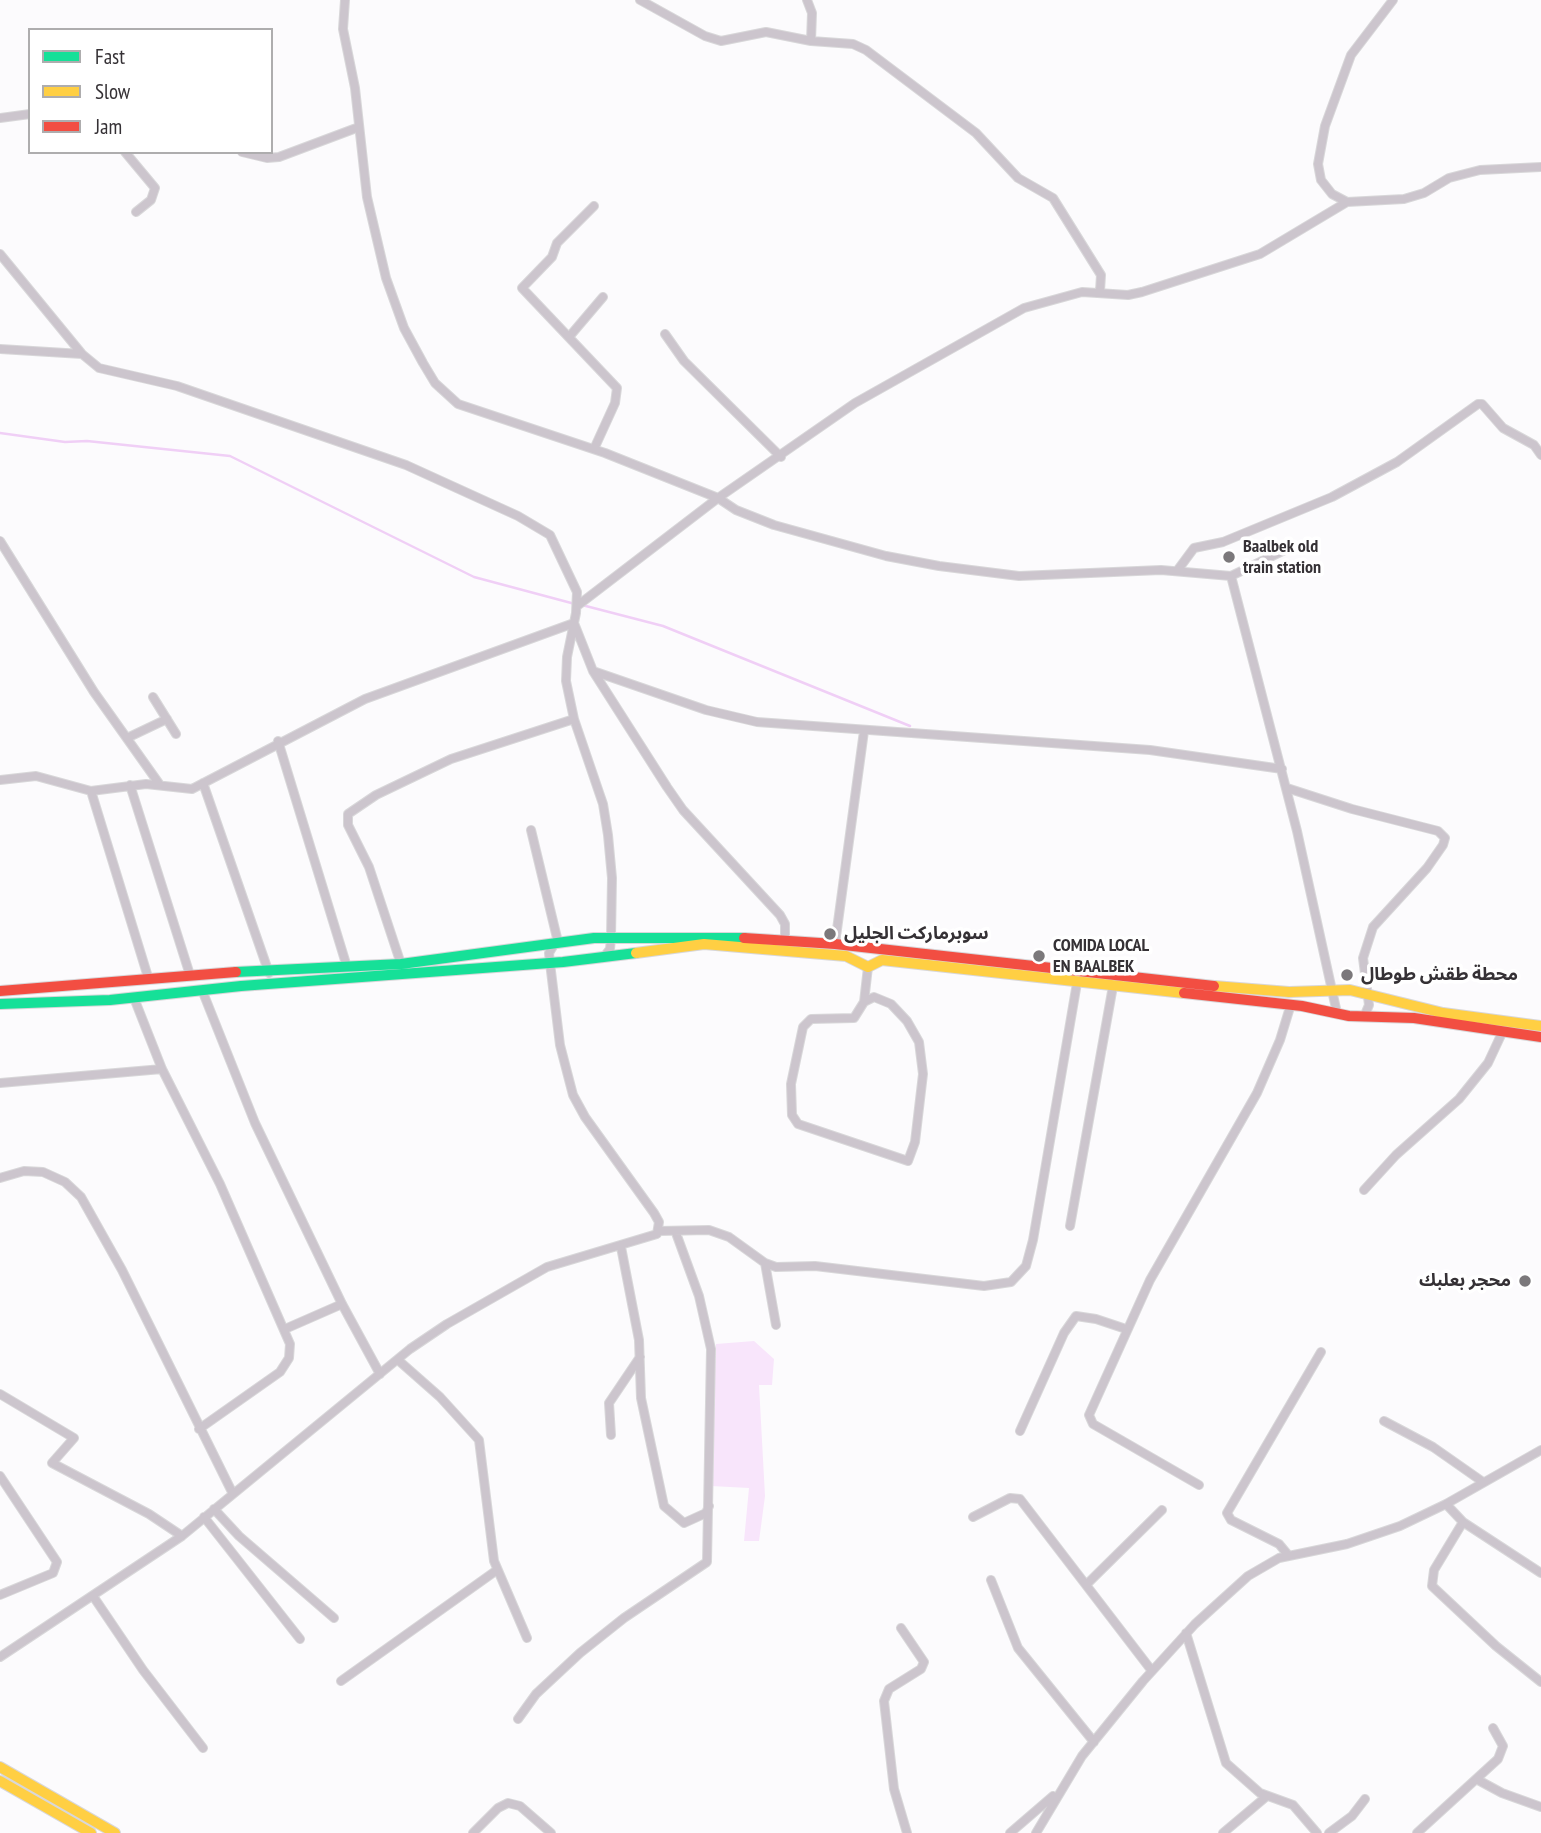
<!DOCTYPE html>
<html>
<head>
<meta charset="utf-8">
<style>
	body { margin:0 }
	#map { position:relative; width:1541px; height:1833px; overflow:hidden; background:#fcfbfd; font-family:"PT Sans Narrow",sans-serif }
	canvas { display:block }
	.legend { position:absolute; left:28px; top:28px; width:245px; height:126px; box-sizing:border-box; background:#fff; border:2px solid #aeadae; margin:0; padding:9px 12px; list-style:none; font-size:21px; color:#353135 }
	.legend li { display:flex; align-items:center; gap:14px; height:35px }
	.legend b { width:35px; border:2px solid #aeadae }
</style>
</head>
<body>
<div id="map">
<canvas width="1541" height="1833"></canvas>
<ul class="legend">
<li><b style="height:9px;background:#16e098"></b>Fast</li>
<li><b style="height:9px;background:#ffcf43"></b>Slow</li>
<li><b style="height:9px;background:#f24e42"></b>Jam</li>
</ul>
</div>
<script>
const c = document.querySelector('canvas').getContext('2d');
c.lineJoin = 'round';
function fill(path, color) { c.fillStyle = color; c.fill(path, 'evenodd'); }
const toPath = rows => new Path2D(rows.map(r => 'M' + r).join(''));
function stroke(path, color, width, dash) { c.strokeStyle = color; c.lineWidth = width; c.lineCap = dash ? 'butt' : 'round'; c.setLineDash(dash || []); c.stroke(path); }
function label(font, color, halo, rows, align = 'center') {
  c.font = font + ' "PT Sans Narrow","Noto Sans Arabic",sans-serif'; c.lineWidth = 7; c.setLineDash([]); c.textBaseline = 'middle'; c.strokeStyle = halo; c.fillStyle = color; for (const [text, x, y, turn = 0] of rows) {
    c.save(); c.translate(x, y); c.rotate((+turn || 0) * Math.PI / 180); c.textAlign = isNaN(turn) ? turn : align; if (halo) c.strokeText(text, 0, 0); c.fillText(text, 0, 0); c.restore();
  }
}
fill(toPath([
	[754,1341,774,1359,772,1385,759,1385,765,1496,759,1541,744,1541,749,1488,711,1486,716,1344]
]), '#f8e5fb');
stroke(toPath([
	[0,433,65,442,87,441,230,456,474,577,575,604],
	[582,605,663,626,910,726]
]), '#f0cff6', 2.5);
const street = toPath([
	[345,0,343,29,355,88,367,197,386,278,404,328,423,363,435,383,458,404,605,453,718,498,736,510,774,525,886,556,939,566,1019,576,1161,570,1231,576,1291,547],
	[640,0,705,36,721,41,766,32,811,41,853,44,866,50,976,133,1018,178,1053,198,1101,275,1100,291],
	[807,0,812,13,811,41],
	[0,118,30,114],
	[125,152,155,188,151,200,136,212],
	[242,152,267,158,279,157,359,127],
	[1347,202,1332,194,1321,180,1318,164,1325,126,1351,55,1393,0],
	[594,206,557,243,552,257,522,288,617,388,615,403,594,449],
	[0,254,82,354,99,368,177,386,406,465,518,516,550,535,577,592,576,613,567,657,566,681,574,719,603,804,608,835,612,878,611,938,610,949,603,958],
	[665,334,684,361,781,457],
	[569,337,603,297],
	[0,349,82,354],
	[0,541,94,692,160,785],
	[1177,571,1194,548,1223,542,1332,497,1397,462,1478,404,1482,404,1503,428,1534,445,1541,455],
	[1231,576,1297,831,1337,1013],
	[577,606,718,498,855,403,1024,308,1082,292,1128,295,1142,292,1260,254,1347,202,1404,199,1424,193,1449,178,1480,170,1541,167],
	[593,671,706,710,757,722,1150,750,1282,769],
	[153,697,176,734],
	[127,738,167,719],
	[278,741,347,967],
	[0,780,36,776,91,791,146,784,192,789,365,699,574,623,593,671,667,787,683,810,780,915,785,924,785,940],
	[203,783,269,973],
	[130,785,190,975],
	[1287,788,1352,809,1438,831,1445,838,1443,845,1427,868,1373,927,1363,958,1369,1005,1364,1017],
	[91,791,148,977],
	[531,830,558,942],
	[835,944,864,731],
	[401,964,369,867,348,825,348,814,376,795,451,759,574,719],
	[202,990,255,1123,342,1304,380,1374],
	[134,998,162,1069,220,1184,290,1344,289,1358,280,1372,199,1429],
	[864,1002,874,997,891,1004,907,1021,919,1042,923,1074,915,1142,908,1161,798,1124,792,1115,791,1084,803,1027,811,1019,854,1018,864,1002,868,967],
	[0,1083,162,1069],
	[0,1178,24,1171,43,1172,65,1182,81,1197,122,1270,233,1494],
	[1364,1190,1396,1155,1459,1099,1488,1063,1502,1033],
	[1070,1226,1113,986],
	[659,1231,709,1230,729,1237,765,1263,776,1267,815,1266,984,1286,1011,1282,1026,1266,1033,1240,1077,983],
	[621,1247,639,1340,641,1398,664,1506,684,1523,706,1513,709,1506],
	[765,1263,776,1325],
	[285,1329,342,1304],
	[398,1360,440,1397,479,1440,494,1561,527,1638],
	[0,1394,74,1438,52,1463,149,1514,182,1536],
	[1384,1421,1433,1447,1483,1482],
	[1020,1431,1064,1333,1076,1316,1096,1319,1126,1329],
	[611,1435,609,1403,640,1357],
	[0,1476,57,1562,53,1573,0,1595],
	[1199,1485,1093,1424,1089,1415,1150,1280,1257,1093,1280,1040,1291,1004],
	[1446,1504,1463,1522,1541,1573],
	[214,1509,239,1536,334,1618],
	[204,1517,300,1639],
	[973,1517,1010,1498,1020,1499,1152,1671],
	[1463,1522,1434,1570,1432,1586,1496,1646,1541,1682],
	[1289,1556,1279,1544,1231,1520,1227,1513,1321,1352],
	[991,1580,1018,1648,1094,1742],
	[1086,1585,1162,1510],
	[93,1596,143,1670,203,1748],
	[901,1628,924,1662,921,1669,889,1689,884,1701,894,1789,907,1833],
	[1186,1633,1226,1763,1260,1793,1293,1805,1317,1833],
	[0,1657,182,1536,410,1349,447,1324,547,1267,657,1234,659,1222,654,1213,585,1117,573,1095,560,1045,550,963,549,953,555,943],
	[341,1681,497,1570],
	[518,1719,536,1694,580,1653,624,1618,707,1562,711,1349,699,1296,676,1233],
	[1478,1780,1502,1793,1541,1807],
	[473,1833,498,1808,508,1803,520,1806,551,1833],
	[1010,1833,1053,1796],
	[1036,1833,1082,1756,1143,1681,1195,1624,1248,1576,1279,1558,1347,1544,1400,1526,1446,1504,1541,1450],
	[1223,1833,1267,1796],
	[1329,1833,1352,1816,1365,1799],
	[1417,1833,1498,1759,1503,1746,1493,1728]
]);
const fast = toPath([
	[236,972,401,964,594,938,744,938],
	[0,1004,110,1000,241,986,563,962,636,953]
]);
const slow = toPath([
	[636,953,704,944,846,956,868,967,882,960,1184,993],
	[1214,986,1289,992,1350,990,1443,1013,1541,1026],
	[0,1767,115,1833],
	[0,1781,91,1833]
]);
const jam = toPath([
	[744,938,835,944,1214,986],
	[0,991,236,972],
	[1184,993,1302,1006,1349,1016,1414,1018,1541,1037]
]);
stroke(street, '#d8d7d9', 10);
stroke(fast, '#d8d7d9', 12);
stroke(slow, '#d8d7d9', 12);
stroke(jam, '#d8d7d9', 12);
stroke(street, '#ccc5cd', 8);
stroke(fast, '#16e098', 10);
stroke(slow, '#ffcf43', 10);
stroke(jam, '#f24e42', 10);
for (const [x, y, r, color] of [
	[1229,557,7,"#7b787b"],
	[830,934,7,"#7b787b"],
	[1039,956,7,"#7b787b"],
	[1347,975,7,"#7b787b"],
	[1525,1281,7,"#7b787b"]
]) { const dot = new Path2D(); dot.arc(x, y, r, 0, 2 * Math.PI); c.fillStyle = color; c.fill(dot); stroke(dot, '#fff', 2.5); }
label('bold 18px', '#353135', '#fff', [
	["Baalbek old",1243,547],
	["train station",1243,568],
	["سوبرماركت الجليل",844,934],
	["COMIDA LOCAL",1053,946],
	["EN BAALBEK",1053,967],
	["محطة طقش طوطال",1361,975],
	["محجر بعلبك",1511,1281,"right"]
], 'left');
</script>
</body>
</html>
